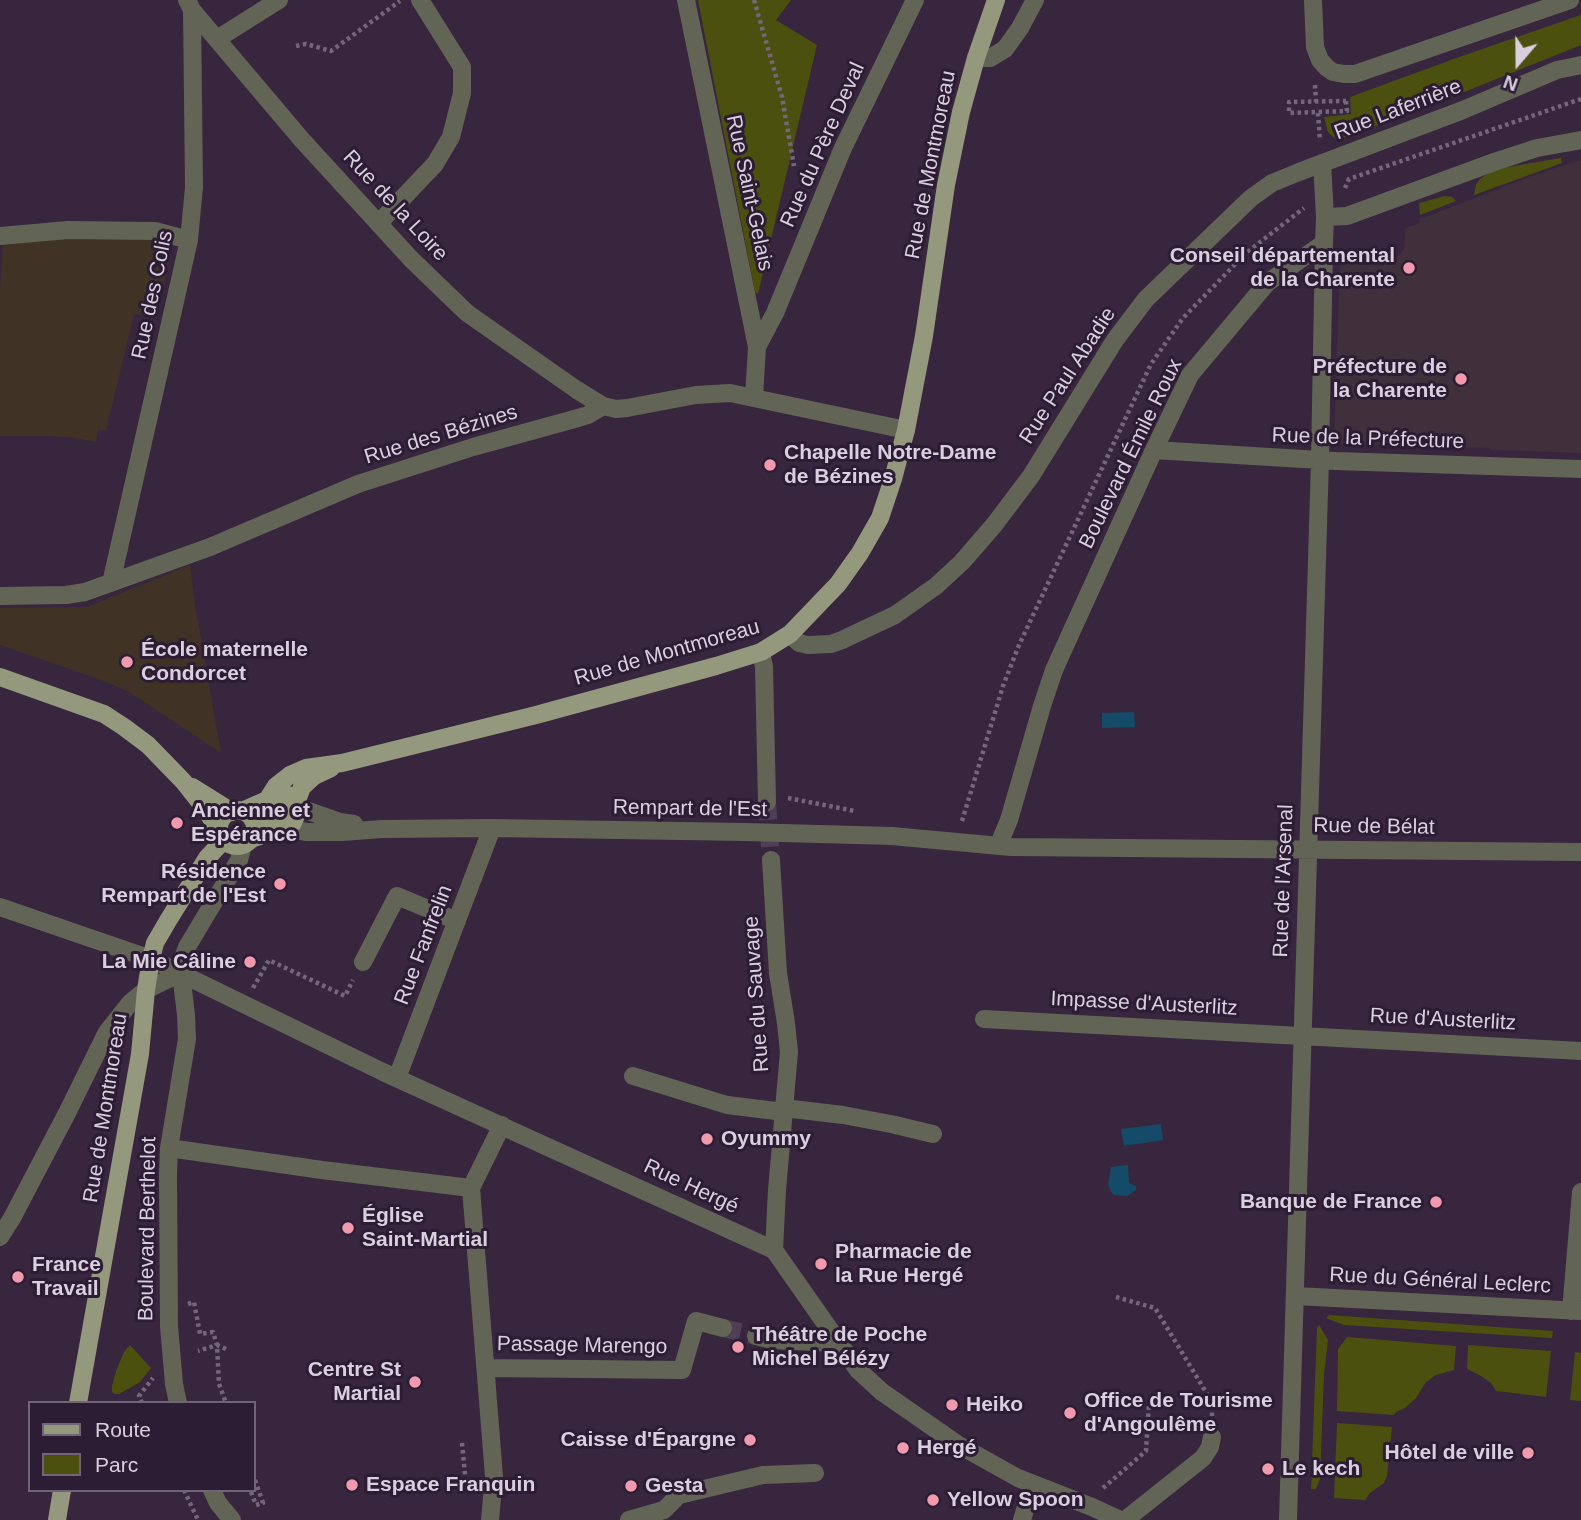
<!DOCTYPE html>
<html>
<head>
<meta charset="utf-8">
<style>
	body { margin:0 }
	#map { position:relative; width:1581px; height:1520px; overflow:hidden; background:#37263e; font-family:Arial,sans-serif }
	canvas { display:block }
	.legend { position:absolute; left:28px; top:1401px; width:228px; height:91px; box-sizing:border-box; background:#2d1d34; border:2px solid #726478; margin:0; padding:9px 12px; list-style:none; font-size:21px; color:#d9cfde }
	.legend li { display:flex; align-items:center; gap:14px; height:35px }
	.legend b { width:35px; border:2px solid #726478 }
	.north { position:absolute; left:1483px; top:28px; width:70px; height:70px; -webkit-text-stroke:5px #2d1d34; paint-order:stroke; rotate:200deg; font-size:19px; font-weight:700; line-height:28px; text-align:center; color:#d9cfde }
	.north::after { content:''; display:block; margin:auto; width:24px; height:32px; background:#d9cfde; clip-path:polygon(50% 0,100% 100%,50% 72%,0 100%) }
</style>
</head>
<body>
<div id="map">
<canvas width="1581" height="1520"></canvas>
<ul class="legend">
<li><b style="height:9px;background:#94997d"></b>Route</li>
<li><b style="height:19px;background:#4c500e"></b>Parc</li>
</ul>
<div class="north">N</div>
</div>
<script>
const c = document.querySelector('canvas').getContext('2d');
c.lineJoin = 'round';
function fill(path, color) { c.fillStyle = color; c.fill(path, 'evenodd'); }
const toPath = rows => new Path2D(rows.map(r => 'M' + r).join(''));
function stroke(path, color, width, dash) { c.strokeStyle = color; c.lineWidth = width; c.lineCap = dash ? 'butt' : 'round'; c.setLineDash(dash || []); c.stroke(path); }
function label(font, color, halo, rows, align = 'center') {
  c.font = font + ' Arial,sans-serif'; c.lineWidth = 6; c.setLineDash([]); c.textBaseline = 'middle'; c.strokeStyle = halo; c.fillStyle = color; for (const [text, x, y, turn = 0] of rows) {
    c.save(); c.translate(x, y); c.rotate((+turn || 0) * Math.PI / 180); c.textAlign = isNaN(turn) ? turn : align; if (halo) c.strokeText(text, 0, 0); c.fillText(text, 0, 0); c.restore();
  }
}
fill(toPath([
	[1581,160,1581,453,1490,450,1489,448,1334,444,1340,255,1398,256,1404,249,1405,229,1419,223,1420,219,1524,179]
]), '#3f303c');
fill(toPath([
	[68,236,157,238,170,259,162,291,147,288,143,315,134,314,106,431,98,429,96,442,70,437,44,436,0,436,0,291,3,242],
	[190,565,195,605,221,753,129,692,101,680,0,645,0,608,87,607]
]), '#403325');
fill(toPath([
	[698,0,791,0,776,20,817,45,758,294,755,292],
	[1581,15,1581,45,1417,111,1343,138,1334,138,1328,132,1324,117,1351,114,1350,97,1459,57],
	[1561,158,1562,163,1474,195,1476,185,1480,179,1490,172,1502,168],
	[1445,196,1452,197,1456,201,1420,215,1419,203],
	[1329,1315,1553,1331,1552,1338,1344,1325,1326,1318],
	[1319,1325,1328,1340,1324,1375,1320,1479,1316,1489,1311,1489,1317,1328],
	[1347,1337,1456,1346,1454,1370,1436,1375,1426,1382,1416,1398,1405,1408,1396,1412,1394,1415,1337,1411,1338,1349],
	[130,1345,151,1368,140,1382,119,1394,115,1394,112,1392,112,1386,116,1371,124,1352],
	[1468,1345,1551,1351,1546,1397,1496,1391,1491,1383,1481,1376,1467,1369],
	[1575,1352,1581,1353,1581,1401,1570,1400],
	[1337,1423,1392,1427,1387,1476,1384,1483,1370,1493,1365,1500,1334,1498]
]), '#4c500e');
fill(toPath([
	[1134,712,1135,727,1102,728,1102,713],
	[1161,1124,1163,1140,1124,1146,1121,1129],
	[1128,1165,1129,1183,1136,1186,1136,1190,1127,1196,1114,1195,1111,1192,1108,1185,1111,1167]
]), '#144b68');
stroke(toPath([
	[767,802,771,860],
	[723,1328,756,1336]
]), '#4f3f56', 18, [18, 9]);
stroke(toPath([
	[754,0,782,97,794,166],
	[296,46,306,44,331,51,400,1],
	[1315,85,1316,102],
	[1346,101,1347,111,1289,113,1289,102,1346,101],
	[1318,113,1320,141],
	[1345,188,1349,179,1581,99],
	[788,798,855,811],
	[962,821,1003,686,1019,645,1151,364,1183,318,1246,253,1304,208],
	[253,988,269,960,345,996,353,980],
	[1116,1297,1155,1308,1212,1402,1212,1419],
	[188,1304,194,1302,200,1334,213,1332,217,1345,198,1351],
	[226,1349,217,1345,219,1384,226,1403],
	[142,1403,139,1396,153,1378],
	[462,1443,466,1484,472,1484],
	[1103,1488,1146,1451,1149,1403],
	[184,1490,198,1520],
	[251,1492,256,1505,263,1503,254,1477]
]), '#74667b', 4.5, [3.5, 3.5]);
stroke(toPath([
	[187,0,192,10,302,140,411,259,467,313,577,390,603,406,616,409,627,408,696,395,730,393,906,430],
	[686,0,757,347,754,397],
	[1313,0,1315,47,1320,60,1327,68,1333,72,1344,74,1355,74,1570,0],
	[217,39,279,0],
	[976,58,990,58,1005,49,1020,28,1035,0],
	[1322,163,1325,217],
	[379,223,435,164,451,137,462,93,462,67,420,0],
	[0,236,68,230,155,231,189,240],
	[757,347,775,313,843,148,915,0],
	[1154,450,1336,461,1581,469],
	[111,583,189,240,194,187,192,10],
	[0,596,66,595,85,592,210,547,358,484,473,447,578,418,588,415,603,406],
	[790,634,799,643,808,645,831,644,842,640,895,615,936,586,962,562,994,525,1031,476,1115,340,1146,299,1251,198,1272,183,1299,172,1463,110,1557,70,1581,65],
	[761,652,764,667,767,802],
	[297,807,340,822,354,824],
	[283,828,307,832,342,832,382,829,492,828,745,832,892,836,1011,847,1581,852],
	[998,846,1009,820,1042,706,1054,670,1154,450,1190,375,1267,283,1324,243,1325,217,1347,216,1497,161,1537,148,1581,140],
	[771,860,778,973,786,1023,789,1052,777,1190,774,1250],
	[0,907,151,959,383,1072,774,1250,858,1370,882,1392,957,1444,1018,1478,1092,1507,1120,1520],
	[363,962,397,896,457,921],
	[984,1019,1581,1051],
	[633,1076,727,1105,784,1112],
	[397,1078,492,828],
	[784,1108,843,1115,891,1124,933,1134],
	[169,1148,322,1170,471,1188],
	[0,1237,12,1218,66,1115,107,1032,130,1003,146,990,181,973],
	[1296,1296,1581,1311],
	[1571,1311,1581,1192],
	[756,1336,772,1340,837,1343],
	[486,1368,682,1370,696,1321,723,1328],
	[178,1403,174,1384,169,1326,168,1173,169,1148,187,1039,186,1015,181,973,183,958,187,947,239,860,243,845],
	[212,1490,218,1503,232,1520],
	[490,1520,494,1476,471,1188,502,1125],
	[629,1520,664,1510,679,1495,763,1475,815,1473],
	[1022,1520,1033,1484],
	[1125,1520,1203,1458,1210,1447,1212,1437],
	[1288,1520,1320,460,1324,243]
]), '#626456', 18);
stroke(toPath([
	[0,677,104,714,124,727,148,745,183,781,206,810,219,831],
	[192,787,232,812],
	[296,803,302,787,314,776,331,768],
	'219 828a18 18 0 1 1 36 0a18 18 0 1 1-36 0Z',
	[242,811,267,800,277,794,288,795,296,803,297,813,293,823,288,826,251,839],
	[283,828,277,828,267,822,264,817,264,805,276,786,290,775,306,768,342,763,536,715,716,666,761,652,790,634,838,584,860,553,880,518,893,479,906,430,924,336,946,185,961,112,976,58,996,0],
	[78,1403,140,1054,146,990,151,959,155,943,169,919,207,858,224,840],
	[57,1520,62,1490]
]), '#94997d', 18);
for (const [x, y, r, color] of [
	[1409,268,7,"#f29aad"],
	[1461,379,7,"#f29aad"],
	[770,465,7,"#f29aad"],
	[127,662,7,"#f29aad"],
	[177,823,7,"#f29aad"],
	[280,884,7,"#f29aad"],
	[250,962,7,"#f29aad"],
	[707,1139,7,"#f29aad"],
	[1436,1202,7,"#f29aad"],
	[348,1228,7,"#f29aad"],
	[821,1264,7,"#f29aad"],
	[18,1277,7,"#f29aad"],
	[738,1347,7,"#f29aad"],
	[415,1382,7,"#f29aad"],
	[952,1405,7,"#f29aad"],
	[1070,1413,7,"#f29aad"],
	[750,1440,7,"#f29aad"],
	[903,1448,7,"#f29aad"],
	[1528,1453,7,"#f29aad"],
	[1268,1469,7,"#f29aad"],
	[352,1485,7,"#f29aad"],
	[631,1486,7,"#f29aad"],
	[933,1500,7,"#f29aad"]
]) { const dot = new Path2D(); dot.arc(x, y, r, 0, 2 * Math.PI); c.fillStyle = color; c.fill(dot); stroke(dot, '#2d1d34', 2.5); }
label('21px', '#d9cfde', '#2d1d34', [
	["Rue Laferrière",1398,110,-21],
	["Rue du Père Deval",823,145,-66],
	["Rue de Montmoreau",931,165,-79],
	["Rue Saint-Gelais",749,193,78],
	["Rue de la Loire",395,206,47],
	["Rue des Colis",153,295,-78],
	["Rue Paul Abadie",1068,376,-57],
	["Rue des Bézines",441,435,-17],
	["Rue de la Préfecture",1368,439,2],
	["Boulevard Émile Roux",1131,454,-64],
	["Rue de Montmoreau",667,653,-16],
	["Rempart de l'Est",690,809,1],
	["Rue de Bélat",1374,827,1],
	["Rue de l'Arsenal",1284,881,-88],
	["Rue Fanfrelin",424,945,-69],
	["Rue du Sauvage",757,994,-94],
	["Impasse d'Austerlitz",1144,1004,3],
	["Rue d'Austerlitz",1443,1020,3],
	["Rue de Montmoreau",106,1108,-81],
	["Rue Hergé",691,1187,25],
	["Boulevard Berthelot",148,1229,-89],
	["Rue du Général Leclerc",1440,1281,3],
	["Passage Marengo",582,1346,1]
]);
label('bold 21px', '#d9cfde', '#2d1d34', [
	["Conseil départemental",1395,256,"right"],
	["de la Charente",1395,280,"right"],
	["Préfecture de",1447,367,"right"],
	["la Charente",1447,391,"right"],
	["Chapelle Notre-Dame",784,453],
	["de Bézines",784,477],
	["École maternelle",141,650],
	["Condorcet",141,674],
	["Ancienne et",191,811],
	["Espérance",191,835],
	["Résidence",266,872,"right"],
	["Rempart de l'Est",266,896,"right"],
	["La Mie Câline",236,962,"right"],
	["Oyummy",721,1139],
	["Banque de France",1422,1202,"right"],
	["Église",362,1216],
	["Saint-Martial",362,1240],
	["Pharmacie de",835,1252],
	["la Rue Hergé",835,1276],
	["France",32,1265],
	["Travail",32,1289],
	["Théâtre de Poche",752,1335],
	["Michel Bélézy",752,1359],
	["Centre St",401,1370,"right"],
	["Martial",401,1394,"right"],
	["Office de Tourisme",1084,1401],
	["d'Angoulême",1084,1425],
	["Heiko",966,1405],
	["Caisse d'Épargne",736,1440,"right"],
	["Hergé",917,1448],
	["Hôtel de ville",1514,1453,"right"],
	["Le kech",1282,1469],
	["Espace Franquin",366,1485],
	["Gesta",645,1486],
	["Yellow Spoon",947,1500]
], 'left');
</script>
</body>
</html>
